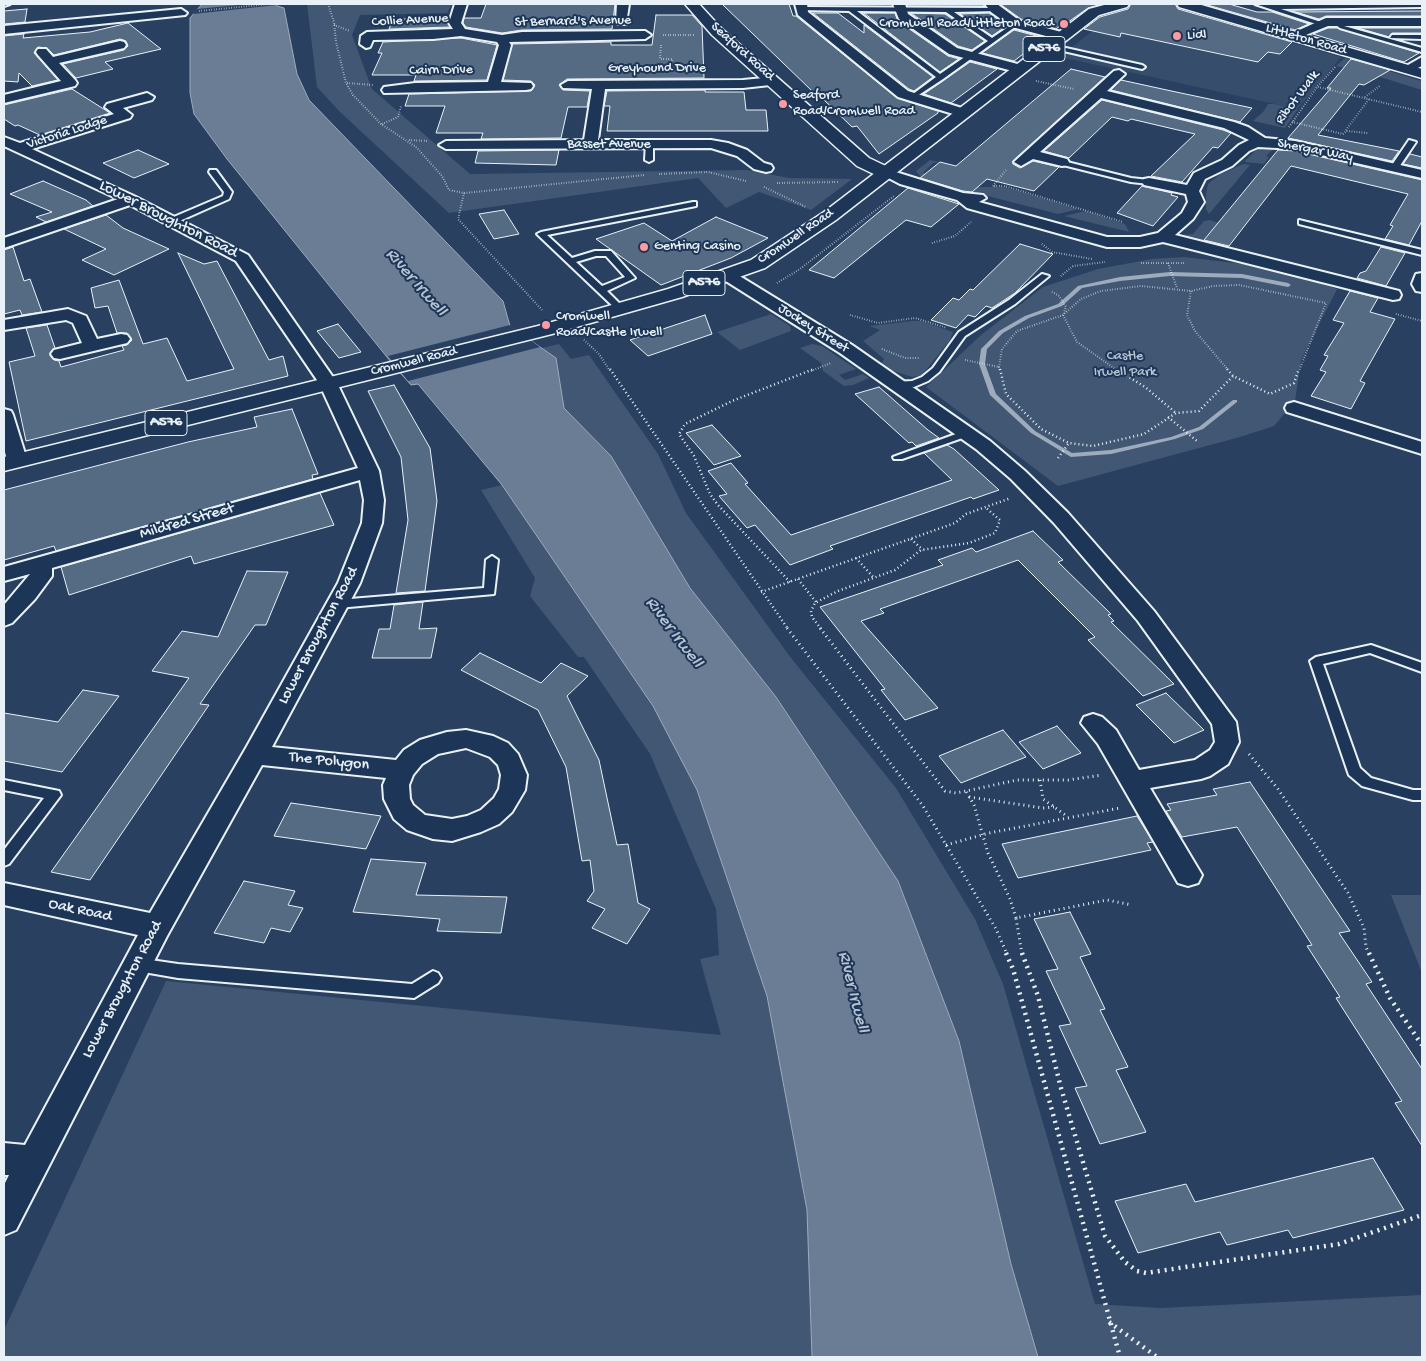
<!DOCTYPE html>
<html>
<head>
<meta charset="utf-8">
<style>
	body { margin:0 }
	#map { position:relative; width:1426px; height:1361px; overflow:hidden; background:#294061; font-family:"Gochi Hand",sans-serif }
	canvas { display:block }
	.frame { position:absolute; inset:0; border:5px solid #e8f1f8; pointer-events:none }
</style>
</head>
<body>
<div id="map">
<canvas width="1426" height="1361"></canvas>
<div class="frame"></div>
</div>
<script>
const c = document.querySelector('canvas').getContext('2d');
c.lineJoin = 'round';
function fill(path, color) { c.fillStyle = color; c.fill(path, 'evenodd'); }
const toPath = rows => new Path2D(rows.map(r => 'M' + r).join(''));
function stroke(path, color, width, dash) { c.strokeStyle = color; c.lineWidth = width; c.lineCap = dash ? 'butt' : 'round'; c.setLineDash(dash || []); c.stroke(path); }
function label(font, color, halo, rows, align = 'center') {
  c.font = font + ' "Gochi Hand",sans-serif'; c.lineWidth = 4; c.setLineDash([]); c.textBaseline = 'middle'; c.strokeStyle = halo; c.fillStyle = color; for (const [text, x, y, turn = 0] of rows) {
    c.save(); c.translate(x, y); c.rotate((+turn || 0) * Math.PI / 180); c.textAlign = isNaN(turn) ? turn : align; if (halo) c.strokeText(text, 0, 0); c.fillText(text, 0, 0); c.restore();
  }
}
fill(toPath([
	[1160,7,1170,7,1341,57,1298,109,1060,57,1120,9]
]), '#364d6b');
fill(toPath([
	[307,4,452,4,447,13,360,15,352,35,372,89,470,174,747,170,789,178,852,179,811,210,759,192,726,208,698,178,449,213,339,111,317,87],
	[1345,58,1422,81,1422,90,1364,72,1336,66],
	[1268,104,1274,104,1298,109,1285,128,1253,121,1263,112],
	[1268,147,1273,149,1266,156,1269,157,1264,164,1244,162,1256,150],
	[930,160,939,162,933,163,923,173,977,187,1005,187,1078,209,1058,214,937,183,921,177,916,171],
	[1243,164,1250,165,1209,214,1206,209,1206,194,1208,184,1219,175],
	[1086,211,1125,224,1129,232,1064,216],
	[1210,220,1219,223,1200,244,1181,239,1184,235,1193,234,1204,221],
	[1184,257,1243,264,1302,277,1337,289,1301,360,1295,401,1274,426,1240,437,1058,486,926,387,981,335,1043,287,1098,269,1152,259],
	[771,314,790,326,791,331,740,350,717,332],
	[913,321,921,321,953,332,950,340,922,375,912,377,891,370,882,363,884,359,863,341,880,330,869,326],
	[559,344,571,359,589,355,658,454,686,513,791,658,896,788,975,919,1003,984,1095,1304,1161,1308,1422,1295,1422,1357,1038,1357,1011,1264,959,1041,898,881,776,697,690,588,611,456,564,408,556,358,542,348],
	[812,344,822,346,856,369,839,375,845,380,863,374,869,378,853,385,844,386,823,371,821,363,800,348],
	[502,485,653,706,697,790,767,996,807,1210,812,1357,4,1357,4,1330,166,981,721,1035,700,959,719,955,716,909,650,754,584,657,578,657,530,596,535,578,481,490],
	[1391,895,1422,895,1422,973]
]), '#415774');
const water = toPath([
	[202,4,276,4,277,6,284,8,297,74,309,100,503,301,510,326,556,358,564,408,611,456,690,588,776,697,898,881,959,1041,1011,1264,1038,1357,812,1357,807,1210,767,996,697,790,653,706,502,485,418,384,411,385,395,367,227,159,194,114,190,93,190,18,202,4]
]);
fill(water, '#6b7c95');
stroke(water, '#9dabbd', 1);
fill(toPath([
	[249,4,277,5,193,14,197,9],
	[510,325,540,347,408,381,388,356]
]), '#294061');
fill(toPath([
	[1170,272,1242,274,1288,283,1291,285,1288,287,1242,278,1170,276,1120,281,1082,288,1062,306,1029,318,1003,333,987,349,985,364,996,394,1035,431,1072,453,1111,450,1171,437,1199,427,1233,400,1237,400,1237,402,1203,429,1175,439,1111,454,1071,457,1031,433,990,395,979,364,981,349,999,331,1025,316,1058,304,1078,286,1120,277,1170,272]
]), '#9dabbd');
const building = toPath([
	[486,4,615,4,612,29,522,30,502,33,466,27,463,23,464,18,481,18,486,4],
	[722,4,789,4,793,16,796,16,897,98,938,111,938,113,879,154,857,126,852,127,823,99,811,90,722,4],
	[907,4,983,4,984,6,907,6,907,4],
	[1000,4,1102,4,1088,8,1064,25,1061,25,1056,29,1021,19,1000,4],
	[1131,4,1175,4,1178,9,1292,42,1280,54,1268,52,1258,62,1121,33,1120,37,1084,29,1100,17,1128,9,1131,4],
	[1204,4,1229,4,1257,12,1272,12,1309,24,1295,30,1204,4],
	[27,9,25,22,4,24,4,11,27,9],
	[1422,11,1422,16,1326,16,1319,19,1295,12,1422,11],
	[813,13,838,13,864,33,864,25,933,77,914,91,909,89,813,13],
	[864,13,895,13,898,21,948,56,959,59,940,72,864,13],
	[911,13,945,14,985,41,972,50,958,46,911,13],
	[989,13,1007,26,992,36,960,14,989,13],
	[656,15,692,15,702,26,704,78,567,79,559,85,563,90,590,91,587,107,568,107,561,138,481,139,483,133,436,133,445,106,405,106,409,94,531,91,535,85,531,81,503,80,512,44,611,42,611,45,652,45,656,15],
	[393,19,448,19,450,27,389,29,393,19],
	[128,23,161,49,105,62,113,69,76,78,63,64,124,50,128,46,126,41,120,39,54,55,47,48,38,47,34,53,58,80,32,86,19,73,18,82,4,81,4,36,24,34,23,38,90,32,128,23],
	[1328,28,1337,28,1419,53,1404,62,1313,34,1328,28],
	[1358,28,1422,28,1422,33,1392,33,1389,37,1358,28],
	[1014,30,1044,38,1014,61,982,53,1014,30],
	[461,38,497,45,487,80,414,81,416,75,372,75,382,53,378,53,383,42,461,38],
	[1351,59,1390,70,1364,85,1359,84,1318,135,1399,151,1392,161,1288,138,1331,88,1327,88,1351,59],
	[970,62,997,69,951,103,924,94,970,62],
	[1071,69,1105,77,1013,161,1013,164,1020,168,1033,161,1059,167,1034,191,987,179,972,192,963,191,920,178,940,162,956,166,1071,69],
	[1121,80,1176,92,1252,108,1240,122,1111,90,1121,80],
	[72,89,110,113,40,135,18,125,15,126,4,119,4,105,72,89],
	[705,90,705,92,744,92,746,110,766,110,768,131,607,131,610,106,604,106,607,91,705,90],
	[1102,100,1223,130,1231,133,1218,148,1213,147,1182,182,1151,176,1195,134,1131,119,1128,121,1112,117,1069,158,1044,151,1102,100],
	[138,150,169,164,134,178,103,163,138,150],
	[559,150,556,165,475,163,478,151,559,150],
	[1278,150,1295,151,1422,180,1422,221,1409,245,1385,239,1393,226,1390,225,1408,194,1291,166,1229,246,1204,240,1278,150],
	[1410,154,1422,157,1422,168,1403,164,1410,154],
	[43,181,86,200,93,206,46,222,36,217,52,212,10,194,43,181],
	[1142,186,1172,193,1171,195,1178,197,1153,226,1117,213,1142,186],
	[908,188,959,204,931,227,906,220,834,278,809,270,908,188],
	[504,210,519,234,494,239,479,214,504,210],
	[106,215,123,228,169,249,114,275,82,260,106,249,64,229,106,215],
	[716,217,768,238,731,258,661,285,596,239,644,223,672,241,716,217],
	[1020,244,1053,254,1015,293,992,308,986,306,975,317,968,315,956,328,931,320,953,298,959,300,970,289,973,290,1020,244],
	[13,247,24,281,30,279,42,312,22,315,20,310,4,314,4,250,13,247],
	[1381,247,1405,253,1386,286,1357,278,1360,273,1366,271,1381,247],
	[178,253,204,264,217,261,269,360,283,356,288,376,26,441,9,362,35,356,26,328,47,325,55,348,50,355,54,360,59,361,61,367,124,350,122,346,127,345,132,340,127,333,117,333,108,306,95,308,91,288,119,280,143,344,167,338,187,381,234,369,178,253],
	[1350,291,1378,298,1370,312,1395,319,1360,381,1365,383,1351,409,1311,396,1326,372,1320,370,1328,356,1324,355,1344,323,1333,320,1350,291],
	[705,315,712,334,648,356,630,340,705,315],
	[338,324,361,352,339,358,317,331,338,324],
	[394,385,430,448,437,501,425,591,396,593,408,520,401,457,368,391,394,385],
	[879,387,928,430,939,438,916,446,912,442,909,443,855,394,879,387],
	[292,409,318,474,312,475,313,479,56,551,54,546,4,560,4,490,188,442,257,427,254,417,292,409],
	[712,425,741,456,714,465,686,433,712,425],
	[947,445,954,449,999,490,973,499,971,497,830,546,833,549,790,565,755,525,747,528,719,496,727,494,708,471,731,463,748,483,745,484,791,535,952,480,924,453,947,445],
	[320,493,334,525,194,564,191,556,69,595,61,567,320,493],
	[1033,531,1063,560,1058,562,1111,614,1108,615,1114,621,1111,622,1174,684,1143,696,1088,640,1095,637,1018,560,880,609,884,613,861,621,938,708,905,720,881,690,885,689,820,607,943,565,938,560,972,548,976,552,1033,531],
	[247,571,288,572,266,625,255,625,200,704,209,705,90,880,51,872,189,678,152,671,182,631,218,637,247,571],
	[423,602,419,629,437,628,431,658,372,658,379,629,390,629,394,605,423,602],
	[480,653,541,683,561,663,588,676,567,696,599,760,617,845,628,844,638,903,650,909,627,944,592,928,605,909,587,901,594,891,590,860,582,861,566,767,538,710,461,670,480,653],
	[83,690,119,696,62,772,4,761,4,713,58,722,83,690],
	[1166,693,1204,730,1174,743,1136,705,1166,693],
	[1057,726,1081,753,1043,769,1019,742,1057,726],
	[1003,730,1026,757,961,783,939,756,1003,730],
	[1250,782,1350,931,1339,933,1372,982,1366,984,1422,1069,1422,1146,1395,1103,1402,1101,1336,998,1340,997,1307,946,1312,945,1237,827,1182,837,1166,811,1171,810,1167,804,1217,795,1213,789,1250,782],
	[291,803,381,816,366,849,274,836,291,803],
	[1137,816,1153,842,1147,843,1151,850,1018,878,1002,844,1137,816],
	[371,859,426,863,416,895,507,897,501,933,437,931,440,919,353,912,371,859],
	[244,881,295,891,288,905,303,908,290,932,271,928,264,943,214,933,244,881],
	[1070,912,1091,954,1080,957,1105,1009,1100,1010,1128,1067,1116,1070,1146,1132,1100,1144,1075,1088,1087,1086,1059,1026,1071,1024,1046,971,1058,969,1034,919,1070,912],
	[1373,1158,1404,1210,1293,1238,1288,1230,1227,1245,1220,1232,1138,1253,1115,1201,1186,1184,1195,1202,1373,1158]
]);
fill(building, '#556a83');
stroke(building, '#e8f1f8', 1);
const lane = toPath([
	[4,4,10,4,4,6,4,4],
	[1255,4,1422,4,1422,7,1281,9,1321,22,1319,25,1255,4],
	[802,7,995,8,997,11,954,12,992,38,1014,23,1019,24,943,79,911,100,908,98,909,97,936,77,849,11,800,10,802,7],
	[857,11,946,12,988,41,940,74,857,11],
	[1335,20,1344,26,1422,48,1422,52,1340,28,1332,22,1335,20],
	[1392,35,1422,35,1422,39,1390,38,1392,35],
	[1048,44,1142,65,1145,67,1142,69,1046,47,1046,45,1048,44],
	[1409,140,1416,142,1397,170,1391,170,1390,168,1409,140],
	[646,142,653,144,653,160,649,162,645,160,646,142],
	[1059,160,1131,178,1149,180,1153,182,1149,184,1131,182,1059,164,1059,160],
	[210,170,216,170,232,192,229,199,175,223,169,223,169,219,223,196,224,192,209,172,210,170],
	[693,202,696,202,696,206,547,235,572,258,595,251,611,251,635,278,607,291,625,309,621,312,618,311,537,234,541,232,693,202],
	[596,256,606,256,625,277,602,286,576,262,596,256],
	[1299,220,1422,250,1422,255,1299,224,1299,220],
	[1042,274,1049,276,1015,304,965,336,939,372,928,381,914,387,895,386,895,382,912,381,922,377,933,368,959,332,1009,300,1042,274],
	[967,430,972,433,971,435,902,459,894,459,893,457,967,430],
	[492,556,498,560,494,594,338,608,332,604,338,600,484,588,486,560,492,556],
	[1371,645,1422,663,1422,672,1370,653,1323,664,1360,768,1371,778,1413,790,1422,790,1422,800,1413,800,1362,786,1349,775,1310,661,1316,657,1371,645],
	[4,780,59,791,61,795,9,864,4,866,4,850,44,798,4,790,4,780],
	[137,958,178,964,412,984,433,971,438,973,441,978,438,983,414,998,178,978,132,970,129,965,132,960,137,958]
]);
const street = toPath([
	[455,4,467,4,461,23,465,29,502,35,522,32,645,31,651,35,645,39,509,42,511,45,501,82,531,83,533,86,531,89,526,90,384,93,382,90,384,87,415,83,488,82,499,45,497,42,461,36,433,39,373,40,370,47,366,48,360,44,361,36,367,32,453,29,449,23,455,4],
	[617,4,629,4,626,24,618,24,616,21,617,4],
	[795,4,807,4,808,12,908,91,968,110,970,113,963,117,898,97,798,15,795,4],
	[893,4,905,4,908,14,957,48,1025,66,1026,69,1020,73,949,54,899,19,893,4],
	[985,4,997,4,1020,21,1065,33,1067,36,1061,40,1012,27,991,12,985,4],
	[181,9,187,13,185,15,4,34,4,26,181,9],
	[1326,18,1422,18,1422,26,1328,26,1296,39,1288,39,1286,36,1326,18],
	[120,41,124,42,126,45,124,48,59,63,75,80,77,83,75,86,4,103,4,95,61,81,38,55,36,52,38,49,46,49,53,57,120,41],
	[1422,57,1422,66,1407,73,1401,69,1422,57],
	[1119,70,1125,74,1107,91,1234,122,1248,127,1265,138,1295,141,1422,170,1422,178,1295,149,1258,147,1249,151,1232,166,1205,179,1199,191,1204,202,1193,219,1175,235,1399,291,1401,295,1399,299,1393,300,1163,242,1140,247,1107,247,967,208,957,200,900,184,879,173,886,169,963,193,983,195,986,198,979,202,1107,237,1140,237,1158,233,1182,213,1188,202,1186,194,1144,185,1142,182,1144,179,1149,178,1187,185,1194,173,1222,160,1239,145,1249,140,1224,128,1101,98,1040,152,1067,159,1069,162,1067,165,1062,166,1033,159,1021,166,1014,162,1114,71,1119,70],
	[774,77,780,81,779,84,743,88,605,89,598,140,711,140,728,143,747,150,764,163,771,165,773,168,771,171,766,172,754,169,737,156,711,148,446,149,439,145,446,141,584,140,592,89,563,88,561,85,568,81,743,80,774,77],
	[147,93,154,97,152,100,123,108,132,115,130,118,32,149,136,197,248,255,337,383,379,471,384,500,382,523,360,583,272,747,396,760,404,750,420,740,447,732,466,730,493,736,508,743,518,754,527,775,525,790,512,812,499,824,481,832,452,841,433,839,407,830,394,819,384,799,383,785,386,778,262,765,167,936,16,1230,4,1235,4,1185,9,1175,4,1175,4,1143,25,1145,138,935,4,905,4,883,150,913,246,748,338,583,362,523,364,500,360,480,52,568,52,576,35,599,12,623,4,626,4,605,30,574,4,581,4,567,358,468,319,383,236,261,130,205,4,248,4,238,118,199,4,146,4,137,20,143,114,114,105,107,107,104,147,93],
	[466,748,490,757,498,765,501,775,499,789,494,798,481,810,467,816,452,819,425,815,413,805,410,799,409,785,413,775,422,764,438,754,466,748],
	[727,270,733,272,852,345,990,441,1025,471,1068,513,1154,611,1236,722,1239,742,1228,764,1210,776,1201,779,1150,788,1202,875,1198,883,1188,886,1178,883,1098,744,1081,723,1084,717,1093,714,1102,717,1116,730,1139,770,1195,760,1210,750,1215,742,1212,724,1138,621,1054,523,1011,479,976,449,840,353,721,278,719,275,721,272,727,270],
	[1422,273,1422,292,1416,291,1412,284,1416,274,1422,273],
	[68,309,86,316,97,339,121,334,127,335,130,339,127,343,60,359,54,358,51,354,54,350,82,343,73,323,66,320,4,330,4,320,68,309],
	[1294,402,1422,442,1422,454,1287,412,1285,408,1287,404,1294,402],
	[4,409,11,411,13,415,27,460,24,464,10,464,7,460,4,448,4,409]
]);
const secondary = toPath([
	[685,4,699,4,722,29,869,158,892,169,894,173,892,177,880,177,857,166,712,35,685,4],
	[1177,4,1198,4,1422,69,1422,78,1179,7,1177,4]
]);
const highway = toPath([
	[1108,4,1129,4,1127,7,1099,15,836,220,765,268,682,297,552,334,4,471,4,457,538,326,668,289,751,260,824,212,1089,9,1108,4]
]);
stroke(lane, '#e8f1f8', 4);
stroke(street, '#e8f1f8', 4);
stroke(secondary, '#e8f1f8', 3);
stroke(highway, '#e8f1f8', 3);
stroke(toPath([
	[328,4,334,22,336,42,346,83,353,95,381,124,416,147,442,176,449,190,464,193,645,175],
	[199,11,268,4],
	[334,25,350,31],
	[663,35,694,35],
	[661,45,660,59,672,59,672,67],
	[1036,81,1074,89],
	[347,83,373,85],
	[1318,87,1422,112],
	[1365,97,1381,85],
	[1292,122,1343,134],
	[382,124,398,117,401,106],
	[1289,127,1317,87,1335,67],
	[1346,130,1369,99],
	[1343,134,1346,131,1368,133],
	[409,140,427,141],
	[659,174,708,172,746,181],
	[777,183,839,182],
	[993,186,1006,170],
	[994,186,1005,186,1123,222],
	[764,187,806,207],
	[464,193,458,219,543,311],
	[932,243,955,236,971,222],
	[1042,244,1052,252,1092,259],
	[1141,263,1185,263],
	[1168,263,1177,288],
	[1061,276,1073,266,1105,262],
	[777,283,800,269,894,196],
	[1191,291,1187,315,1195,331,1229,371],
	[1052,292,1059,296,1066,307,1063,315,1077,342,1118,371],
	[1396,314,1422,321],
	[850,315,878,323,915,318,947,328],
	[584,340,599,354,610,371],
	[882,349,905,358,919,358],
	[965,360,999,367],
	[999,367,1000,371],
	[999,367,1002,349,1017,331,1063,315,1081,299,1101,291,1141,286,1191,291,1213,286,1239,285,1326,303,1299,371],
	[811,371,831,363]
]), '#e8f1f8', 2, [0.5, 2]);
stroke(toPath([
	[610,369,788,629],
	[1000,369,1006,394,1041,429,1069,443,1093,446,1144,434,1176,413,1199,411,1233,376,1270,394,1294,383,1299,369],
	[1116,369,1145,387,1176,413],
	[1227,369,1233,376],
	[1168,417,1197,441],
	[1058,458,1069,443],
	[911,539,923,550],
	[856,558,874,578],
	[798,579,816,602],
	[790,582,718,505,710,494,694,456,679,434,685,424,732,401,814,369],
	[761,592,955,523,966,514,1011,498],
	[821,629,812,617,811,611,815,603,838,591,895,570,921,550,969,543,995,533,1000,520,985,507]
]), '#e8f1f8', 2.5, [1, 3]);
stroke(toPath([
	[787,628,923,806,996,929,1007,954],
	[820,628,945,791,956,793,966,791],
	[1249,754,1278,789,1348,893,1364,928,1366,947,1369,954],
	[1040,780,1043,799,1068,817],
	[969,797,1043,808,1054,807],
	[946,845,989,833,1120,808],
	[1016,918,1010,899,988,853,974,805,966,791,1017,780,1068,780,1102,775],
	[1022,954,1016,918,1107,900,1132,905]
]), '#e8f1f8', 3, [1, 4]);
stroke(toPath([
	[1006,953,1013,969,1120,1357],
	[1022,953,1038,996,1061,1088,1105,1236,1125,1262,1137,1271,1146,1273,1339,1244,1422,1215],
	[1369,953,1390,998,1422,1045],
	[1109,1322,1157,1357]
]), '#e8f1f8', 4.5, [2, 5]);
fill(lane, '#1d3557');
fill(street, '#1d3557');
fill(secondary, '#1d3557');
fill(highway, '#1d3557');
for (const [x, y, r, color] of [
	[1064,24,5,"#ff9aa2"],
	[1177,36,5,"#ff9aa2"],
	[783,104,5,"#ff9aa2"],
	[644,247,5,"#ff9aa2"],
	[546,325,5,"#ff9aa2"]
]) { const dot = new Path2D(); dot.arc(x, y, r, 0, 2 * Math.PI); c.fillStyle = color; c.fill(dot); stroke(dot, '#1d3557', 2); }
label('14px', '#e8f1f8', '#1d3557', [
	["Collie Avenue",410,21,-3],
	["St Bernard's Avenue",573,22,-1],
	["Littleton Road",1306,40,16],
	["Seaford Road",742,52,42],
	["Greyhound Drive",657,69],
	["Cairn Drive",441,71,-1],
	["Ribot Walk",1298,98,-53],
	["Victoria Lodge",67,133,-18],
	["Basset Avenue",609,145],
	["Shergar Way",1315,151,11],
	["Cromwell Road",796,237,-34],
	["Jockey Street",813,329,32],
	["Cromwell Road",414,362,-14]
]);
label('14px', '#e8f1f8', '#1d3557', [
	["Cromwell Road/Littleton Road",1054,24,"right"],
	["Lidl",1187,36],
	["Seaford",793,96],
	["Road/Cromwell Road",793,112],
	["Genting Casino",654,247],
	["Cromwell",556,317],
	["Road/Castle Irwell",556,333]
], 'left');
label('14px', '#b6c3d0', '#1d3557', [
	["Castle",1125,357],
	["Irwell Park",1125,373]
]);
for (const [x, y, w] of [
	[1044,49,42],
	[704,283,42],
	[166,423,42]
]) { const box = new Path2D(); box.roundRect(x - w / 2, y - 12.5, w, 25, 4); c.fillStyle = '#1d3557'; c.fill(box); stroke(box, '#e8f1f8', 1); }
label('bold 15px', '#e8f1f8', null, [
	["A576",1044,49],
	["A576",704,283],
	["A576",166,423]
]);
label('16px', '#e8f1f8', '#1d3557', [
	["Lower Broughton Road",168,220,27],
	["Mildred Street",187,522,-16],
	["Lower Broughton Road",319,636,-62],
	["The Polygon",329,762,6],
	["Oak Road",80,911,12],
	["Lower Broughton Road",123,990,-62]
]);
label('italic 18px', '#b6c2d0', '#1d3557', [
	["River Irwell",415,283,49],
	["River Irwell",673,633,53],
	["River Irwell",852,992,76]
]);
</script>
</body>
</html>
